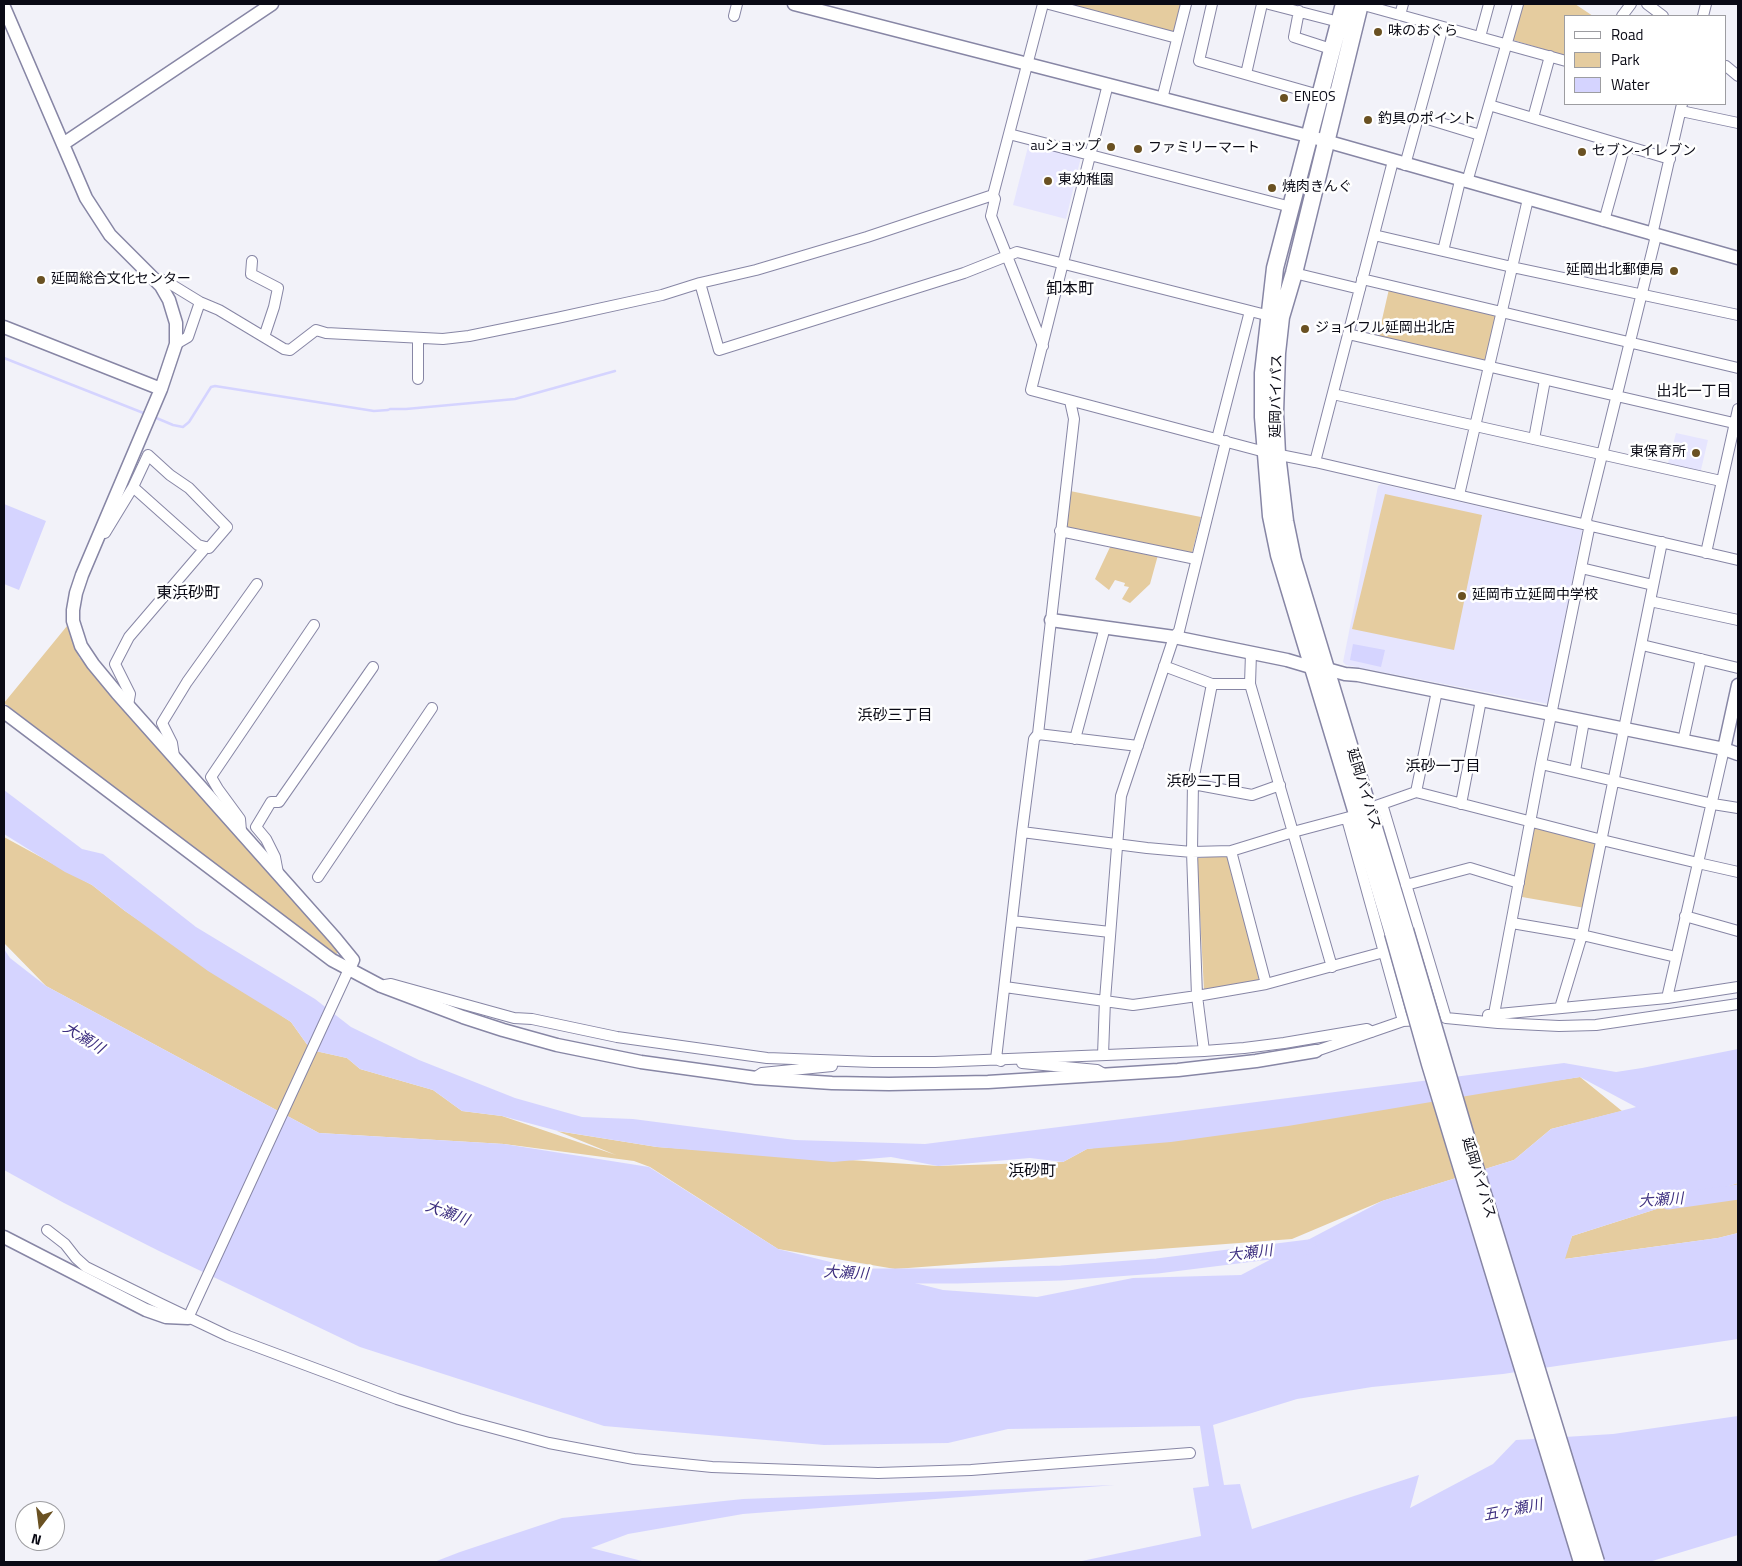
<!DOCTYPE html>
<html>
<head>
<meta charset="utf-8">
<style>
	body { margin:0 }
	#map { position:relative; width:1742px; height:1566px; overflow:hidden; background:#f2f2f9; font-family:"Titillium Web",sans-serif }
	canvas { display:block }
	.frame { position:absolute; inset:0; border:5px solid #0a0a15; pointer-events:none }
	.legend { position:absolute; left:1564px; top:15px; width:162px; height:90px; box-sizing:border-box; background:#fff; border:1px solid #9d9da1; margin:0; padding:6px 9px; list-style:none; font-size:15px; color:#0a0a15 }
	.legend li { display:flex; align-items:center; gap:10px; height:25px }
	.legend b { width:25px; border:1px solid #9d9da1 }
	.north { position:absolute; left:15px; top:1501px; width:50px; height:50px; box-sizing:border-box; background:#fff; border:1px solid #9d9da1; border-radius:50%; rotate:195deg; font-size:14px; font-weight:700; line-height:20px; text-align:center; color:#0a0a15 }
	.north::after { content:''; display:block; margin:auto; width:18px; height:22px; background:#6a5122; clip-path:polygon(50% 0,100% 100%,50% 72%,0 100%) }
</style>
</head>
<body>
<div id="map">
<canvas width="1742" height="1566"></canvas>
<div class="frame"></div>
<ul class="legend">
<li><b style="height:6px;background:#fff"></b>Road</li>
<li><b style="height:14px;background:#e5cc9f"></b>Park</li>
<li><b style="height:14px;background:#d5d4ff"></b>Water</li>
</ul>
<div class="north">N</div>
</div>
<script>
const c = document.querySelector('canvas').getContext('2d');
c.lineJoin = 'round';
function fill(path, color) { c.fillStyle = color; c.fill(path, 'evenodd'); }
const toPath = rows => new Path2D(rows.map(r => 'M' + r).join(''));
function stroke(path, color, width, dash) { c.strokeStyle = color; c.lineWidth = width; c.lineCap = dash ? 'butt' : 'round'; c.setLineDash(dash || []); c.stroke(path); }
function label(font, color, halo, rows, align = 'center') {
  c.font = font + ' "Titillium Web","Noto Sans JP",sans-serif'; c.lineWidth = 5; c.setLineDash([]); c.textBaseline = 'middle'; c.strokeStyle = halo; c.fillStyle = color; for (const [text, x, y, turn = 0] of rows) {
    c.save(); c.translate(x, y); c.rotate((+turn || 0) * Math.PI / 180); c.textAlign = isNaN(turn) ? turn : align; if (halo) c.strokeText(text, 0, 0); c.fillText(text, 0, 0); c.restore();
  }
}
fill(toPath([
	[1029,143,1081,157,1066,219,1013,205],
	[1676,433,1708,440,1700,474,1667,467],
	[1381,484,1582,530,1548,704,1346,665,1343,662,1378,486]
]), '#e6e5fe');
fill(toPath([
	[1056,4,1184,4,1176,36],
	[1523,4,1575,4,1593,16,1566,16,1566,56,1513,40],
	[1389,289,1498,316,1487,363,1378,337],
	[1070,491,1201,517,1192,553,1066,528],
	[1385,494,1482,515,1454,650,1352,629],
	[1111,545,1158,555,1150,584,1130,603,1122,599,1129,587,1124,586,1125,583,1115,580,1109,590,1095,579],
	[67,626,79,657,338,952,335,956,4,703],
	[1536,827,1597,841,1585,908,1522,897,1532,829],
	[4,837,92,885,125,911,291,1022,311,1050,347,1058,360,1069,433,1090,462,1111,502,1116,616,1155,557,1131,657,1147,938,1166,1063,1162,1087,1149,1580,1077,1622,1111,1551,1129,1514,1160,1382,1201,1292,1239,895,1269,778,1249,650,1167,634,1161,504,1144,319,1133,46,986,4,943],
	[1228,855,1259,980,1204,990,1197,858],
	[1738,1183,1738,1233,1718,1238,1564,1259,1572,1236]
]), '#e5cc9f');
fill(toPath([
	[4,504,46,521,19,590,4,584],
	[1353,644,1385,650,1381,667,1350,660],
	[4,790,82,849,103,854,196,927,315,999,351,1027,419,1060,515,1098,582,1117,633,1119,795,1140,925,1144,1564,1063,1616,1072,1642,1068,1738,1049,1738,1183,1572,1236,1565,1259,1718,1238,1738,1233,1738,1339,1503,1374,1372,1387,1297,1399,1213,1425,1224,1485,1240,1484,1252,1529,1419,1475,1410,1508,1493,1464,1516,1440,1613,1434,1738,1416,1738,1535,1649,1562,1077,1562,1201,1536,1193,1488,1209,1486,1200,1426,1008,1429,948,1443,824,1445,604,1426,360,1347,159,1251,64,1203,4,1170,4,949,10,958,46,986,319,1133,504,1144,649,1167,778,1249,943,1290,1037,1297,1133,1278,1241,1275,1382,1201,1514,1160,1551,1129,1636,1107,1580,1077,1288,1126,1171,1142,1087,1149,1063,1162,1030,1158,938,1166,891,1157,833,1162,657,1147,558,1131,502,1116,462,1111,433,1090,360,1069,347,1058,311,1050,291,1022,208,971,125,911,92,885,65,872,4,834],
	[1115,1485,743,1514,628,1534,591,1548,646,1562,434,1562,460,1552,562,1518,743,1499]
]), '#d5d4ff');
stroke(toPath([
	[4,358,146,414],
	[154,417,173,425,183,427,189,422,211,387,215,386,374,411,388,410,390,409,406,409,515,399,615,371]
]), '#d5d4ff', 2.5);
stroke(toPath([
	[1668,1202,1738,1192],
	[868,1276,957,1276,1061,1273,1157,1266,1309,1247]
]), '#d5d4ff', 15);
const minor = toPath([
	[1049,4,1177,38],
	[1212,4,1199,61,1319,95],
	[1269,4,1339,22],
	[1360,4,1566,61],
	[1647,4,1663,16],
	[1299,11,1294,37,1331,49],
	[1400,15,1403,4],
	[734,16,737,4],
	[1622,16,1631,4],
	[1703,16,1706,4],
	[1480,37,1489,4],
	[1726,66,1738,76],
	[1246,74,1262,4],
	[1108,84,1031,390,1265,452,1315,462,1738,560],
	[1162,99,1186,4],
	[1489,105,1670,159],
	[1681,111,1738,123],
	[1418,116,1480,135],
	[1533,118,1550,56],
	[1009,134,1291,207],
	[1405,165,1443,27],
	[1467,182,1518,4],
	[993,195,995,199,991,216,1043,346],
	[1604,221,1625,146],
	[1374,235,1512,267,1738,315],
	[1652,235,1682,104],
	[1443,251,1460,181],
	[252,261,251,274,278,288,274,307,264,337],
	[1294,273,1360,289],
	[155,279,164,280,200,302,219,310,284,349,290,350,316,330,326,333,443,339,469,336,557,318,662,295,700,283,756,270,867,237,993,195,1043,4],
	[1362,279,1738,368],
	[700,283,719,350,964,273,1017,252,1270,316],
	[1348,334,1738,424],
	[176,344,188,337,200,302],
	[418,379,418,338],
	[1333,394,1721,481],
	[1217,439,1250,311],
	[1534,439,1545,380],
	[1315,462,1393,161],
	[1459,495,1528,199],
	[1060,531,1196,559],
	[105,533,133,487,198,545,209,548,227,527,189,488,170,475,148,455,133,487],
	[1706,553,1738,409],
	[1581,568,1653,585],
	[1650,601,1738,620],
	[1642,645,1738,668],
	[1251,653,1250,684,1332,967],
	[1164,666,1212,684,1250,684],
	[128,705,130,694,115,664,129,637,206,547],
	[1038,734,1138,746],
	[1075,739,1105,627],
	[1683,741,1701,659],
	[1724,749,1698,863,1738,872],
	[174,756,172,743,162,723,187,682,257,584],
	[1541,764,1713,804,1738,808],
	[1575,771,1584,721],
	[1193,784,1252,795,1280,785],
	[1416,792,1437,691],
	[1382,804,1446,1018,1498,1023,1559,1026,1596,1025,1738,1004],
	[1461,804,1481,700],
	[1376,806,1416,792,1602,840,1698,863,1667,998],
	[1347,819,1403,1021],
	[241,831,240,819,218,789,211,777,314,625],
	[1022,832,1147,848,1192,852,1231,851,1293,832,1357,815],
	[1231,851,1266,984],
	[278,873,275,857,266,839,256,827,271,802,279,802,373,667],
	[318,877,432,708],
	[1406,885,1470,868,1519,883],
	[1685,916,1738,931],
	[1012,921,1110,932],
	[1512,923,1582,935,1676,957],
	[385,985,391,984,514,1018,532,1019,617,1037,767,1058,873,1062,935,1062,1204,1051,1244,1048,1284,1043,1367,1029,1372,1032],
	[1005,987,1133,1005,1197,996,1266,984,1384,952],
	[1560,1008,1582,935,1662,542],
	[1494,1014,1541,764,1589,529,1586,520,1656,236],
	[1488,1015,1667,998,1738,987],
	[1204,1051,1197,996,1192,852,1193,781,1212,684],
	[1316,1051,1403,1021,1422,1020],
	[1103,1055,1105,1000,1121,796,1174,637,1179,631,1226,441],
	[1001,1061,996,1059,1022,832,1034,739,1038,734,1074,419,1070,401],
	[1022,1063,1097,1070,1104,1074],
	[756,1077,762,1073,832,1066],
	[47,1230,65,1244,76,1258,86,1267,161,1304,228,1336,397,1399,459,1419,549,1443,634,1459,712,1467,878,1473,971,1470,1190,1453],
	[188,1318,349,969]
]);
const tertiary = toPath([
	[794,4,1308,136,1738,258],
	[4,7,86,198,110,235,161,286,169,300,176,323,176,344,161,389,82,575,76,593,73,610,73,621,81,646,93,664,117,693,335,938,353,960,349,969],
	[63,144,272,4],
	[4,327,161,389],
	[1051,620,1174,637,1287,660,1314,668,1327,669,1345,674,1358,675,1724,749,1738,754],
	[4,712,332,960,381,986,463,1017,503,1030,557,1045,641,1062,756,1078,832,1083,889,1084,988,1082,1178,1070,1256,1061,1316,1051],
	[1724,749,1738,685],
	[4,1237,146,1310,166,1317,188,1318]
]);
const trunk = toPath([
	[1344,4,1275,268,1263,373,1263,417,1271,516,1279,555,1393,933],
	[1360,4,1294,273,1281,317,1277,353,1275,413,1277,454,1285,521,1293,560,1405,930]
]);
stroke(minor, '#8786a5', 12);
stroke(tertiary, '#8786a5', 15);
stroke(trunk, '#8786a5', 19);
stroke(minor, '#fff', 10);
stroke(tertiary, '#fff', 12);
stroke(trunk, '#fff', 16);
const trunkBridge = toPath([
	[1405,930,1482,1191,1596,1562],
	[1393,933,1430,1064,1582,1562]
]);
stroke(trunkBridge, '#8786a5', 19, []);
stroke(trunkBridge, '#fff', 16);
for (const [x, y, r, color] of [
	[1378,32,5,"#6a5122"],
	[1284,98,5,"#6a5122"],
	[1368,120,5,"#6a5122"],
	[1111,147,5,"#6a5122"],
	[1138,149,5,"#6a5122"],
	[1582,152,5,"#6a5122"],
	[1048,181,5,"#6a5122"],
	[1272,188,5,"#6a5122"],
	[1674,271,5,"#6a5122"],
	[41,280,5,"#6a5122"],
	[1305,329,5,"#6a5122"],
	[1696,453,5,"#6a5122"],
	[1462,596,5,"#6a5122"]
]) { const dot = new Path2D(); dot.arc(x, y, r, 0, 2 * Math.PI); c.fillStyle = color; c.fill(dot); stroke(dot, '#fff', 2); }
label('14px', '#0a0a15', '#fff', [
	["味のおぐら",1388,32],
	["ENEOS",1294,98],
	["釣具のポイント",1378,120],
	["auショップ",1101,147,"right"],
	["ファミリーマート",1148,149],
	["セブン-イレブン",1592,152],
	["東幼稚園",1058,181],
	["焼肉きんぐ",1282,188],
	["延岡出北郵便局",1664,271,"right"],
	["延岡総合文化センター",51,280],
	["ジョイフル延岡出北店",1315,329],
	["東保育所",1686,453,"right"],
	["延岡市立延岡中学校",1472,596]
], 'left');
label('14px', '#0a0a15', '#fff', [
	["延岡バイパス",1277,396,-89],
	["延岡バイパス",1363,789,73],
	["延岡バイパス",1478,1178,73]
]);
label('15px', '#0a0a15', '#fff', [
	["出北一丁目",1694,392],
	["浜砂三丁目",895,716],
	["浜砂一丁目",1443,767],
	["浜砂二丁目",1204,782]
]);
label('italic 15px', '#3e3080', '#fff', [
	["大瀬川",83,1039,32],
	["大瀬川",1661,1201,-4],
	["大瀬川",447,1214,20],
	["大瀬川",1250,1254,-7],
	["大瀬川",846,1274,3],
	["五ヶ瀬川",1513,1511,-11]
]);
label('16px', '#0a0a15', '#fff', [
	["卸本町",1070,290],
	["東浜砂町",188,594],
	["浜砂町",1032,1172]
]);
</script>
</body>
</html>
